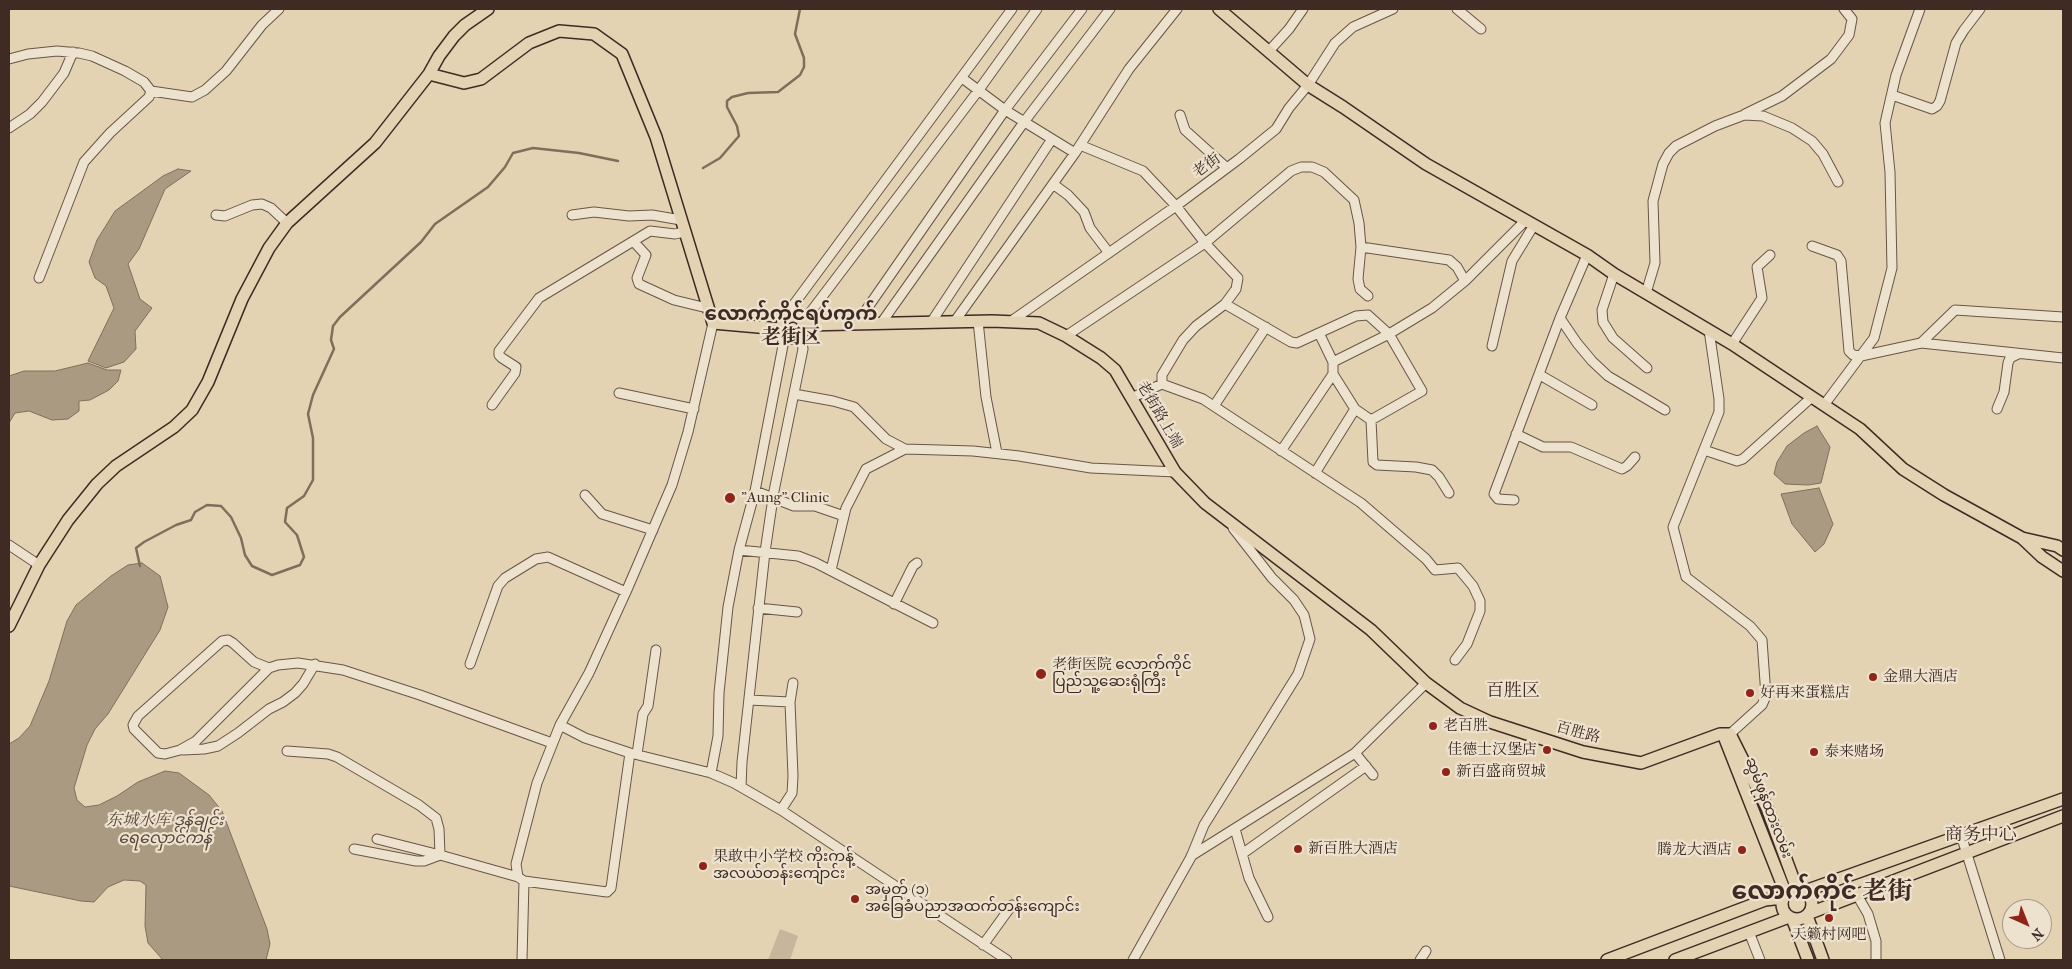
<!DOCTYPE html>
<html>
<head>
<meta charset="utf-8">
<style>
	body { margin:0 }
	#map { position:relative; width:2072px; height:969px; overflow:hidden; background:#e3d3b3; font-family:"IM FELL French Canon",serif }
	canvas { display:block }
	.frame { position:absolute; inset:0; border:10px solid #3f2b24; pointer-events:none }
	.north { position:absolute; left:2002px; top:899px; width:50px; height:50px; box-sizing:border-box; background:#ede2ce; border:1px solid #a7998a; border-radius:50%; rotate:136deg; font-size:14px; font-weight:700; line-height:20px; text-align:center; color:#3f2b24 }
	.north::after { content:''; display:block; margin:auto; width:18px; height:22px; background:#8f2418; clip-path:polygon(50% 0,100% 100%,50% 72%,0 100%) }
</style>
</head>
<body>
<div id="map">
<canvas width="2072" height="969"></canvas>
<div class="frame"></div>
<div class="north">N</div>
</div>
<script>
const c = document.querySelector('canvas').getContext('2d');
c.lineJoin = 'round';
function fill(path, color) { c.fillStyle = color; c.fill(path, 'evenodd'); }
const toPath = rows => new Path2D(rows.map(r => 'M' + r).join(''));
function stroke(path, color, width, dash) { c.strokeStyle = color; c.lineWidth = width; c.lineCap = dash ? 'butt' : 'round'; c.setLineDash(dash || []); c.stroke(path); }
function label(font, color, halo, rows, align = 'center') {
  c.font = font + ' "IM FELL French Canon","Noto Serif SC","Noto Sans Myanmar",serif'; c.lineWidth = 4.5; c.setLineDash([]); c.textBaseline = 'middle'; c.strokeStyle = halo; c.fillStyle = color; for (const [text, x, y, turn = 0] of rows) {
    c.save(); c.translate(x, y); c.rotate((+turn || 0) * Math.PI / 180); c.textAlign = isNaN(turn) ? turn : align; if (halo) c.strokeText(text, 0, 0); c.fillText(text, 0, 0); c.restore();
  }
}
fill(toPath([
	[780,929,798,936,790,960,768,960]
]), '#c7b69b');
const water = toPath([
	[178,169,191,171,165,189,139,249,128,264,140,299,152,308,135,331,136,349,124,362,106,368,88,361,114,308,106,286,95,278,89,262,97,240,115,211,163,176,178,169],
	[88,363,107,370,121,370,118,381,109,390,90,400,79,401,79,411,68,419,52,420,29,411,15,413,9,423,9,376,24,371,55,371,88,363],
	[1817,426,1830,447,1821,483,1808,485,1785,484,1774,474,1777,462,1787,446,1804,433,1817,426],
	[1819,488,1833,524,1824,544,1815,552,1792,524,1781,494,1819,488],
	[142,563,160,576,168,607,160,630,108,714,95,729,87,745,74,788,77,800,85,807,99,805,117,796,138,782,165,771,179,773,209,795,222,811,267,929,270,944,266,960,163,960,148,943,145,926,146,885,140,881,124,880,108,887,94,902,81,901,9,886,9,744,19,738,30,726,49,681,67,621,76,605,111,576,128,565,142,563]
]);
fill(water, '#ab9a82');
stroke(water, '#806e5c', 1);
stroke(toPath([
	[703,168,720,158,739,136,737,126,727,107,727,101,732,97,748,93,778,92,800,75,804,67,804,58,795,34,800,9],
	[140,566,136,548,144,542,176,525,191,520,195,512,207,505,221,506,231,517,241,538,245,555,252,566,272,575,300,565,304,557,297,535,285,522,287,508,304,496,313,480,313,438,308,414,313,395,334,349,331,340,333,326,340,317,421,242,435,224,488,187,505,167,513,153,533,148,579,153,618,161]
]), '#806e5c', 2.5);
const minor = toPath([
	[1457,9,1481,29],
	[1269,51,1289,29,1303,9],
	[9,59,28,54,57,51,79,53,92,56,125,71,144,82,151,91,149,97,110,133,84,162,39,278],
	[962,78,1005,110,1075,153],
	[151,91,192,97,205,90,226,71,262,25,279,9],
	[1892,95,1932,109,1937,106,1940,101,1956,43,1964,30,1980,9],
	[1745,114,1782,96,1831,59,1849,35,1852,19,1844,9],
	[1180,115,1185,130,1227,168],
	[9,128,30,114,42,102,64,73,73,52],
	[1080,145,1143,171,1176,206,1205,243,1238,278,1236,289,1225,304,1196,326,1183,340,1162,375,1162,384,1131,398],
	[1053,184,1068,195,1084,212,1090,228,1109,253],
	[216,215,225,216,252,205,262,204,271,208,287,223],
	[572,215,594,212,629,216,652,215,681,220],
	[634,242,646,255,637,278,639,284,674,300,707,308],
	[1812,246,1837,255,1841,261,1849,351,1853,355,1861,356,1921,343,2063,358],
	[1361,247,1449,260,1457,267,1465,281],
	[1614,274,1602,310,1603,322,1613,338,1647,368],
	[1646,293,1655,263,1653,201,1663,164,1669,153,1676,146,1715,126,1744,115,1763,116,1792,128,1812,141,1823,154,1838,182],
	[1225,304,1291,342,1297,343,1356,316,1368,315,1389,334,1422,391,1371,420],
	[789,316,794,304,1012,9],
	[1560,318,1577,343,1592,361,1608,376,1665,410],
	[932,321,1052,139],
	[955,321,1075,153,1129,69,1177,9],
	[978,321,986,397,997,453],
	[803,322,978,91,1037,9],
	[882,322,1024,122,1110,9],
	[1010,322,1176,206,1239,159,1276,129,1289,108,1308,85,1335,43,1353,27,1393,9],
	[857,323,1005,110,1082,9],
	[1709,330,1719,399,1719,412,1673,527,1686,577,1750,626,1762,640,1766,696,1762,705,1730,734,1727,739],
	[1319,333,1333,362,1333,374,1355,409,1371,420],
	[1066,336,1205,243,1291,171,1301,167,1312,167,1324,172,1354,200,1359,223,1361,247,1358,279,1360,289,1368,296],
	[1921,343,1955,310,2063,317],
	[1732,344,1762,298,1757,267,1770,255],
	[1492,346,1512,261,1534,225],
	[1333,362,1389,334,1432,308,1465,281,1526,220],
	[1540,375,1592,405],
	[1162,384,1203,399,1361,503,1426,559,1435,570,1458,568,1473,586,1480,601,1480,611,1467,644,1455,660],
	[619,393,694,409],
	[794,394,833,401,854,407,886,439,905,449],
	[492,405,515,373,516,367,502,358,499,355,499,351,539,298,650,231,675,234,684,232],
	[1824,405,1874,338,1892,268,1890,172,1885,123,1896,75,1920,9],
	[1214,406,1266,327],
	[1997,409,2004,392,2008,363,2010,358,2018,354],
	[1371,420,1373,462,1377,465,1416,467,1432,470,1439,477,1449,493],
	[1516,434,1543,447,1571,447,1622,469,1627,466,1635,457],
	[1704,450,1737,461,1743,459,1812,397],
	[1281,451,1333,374],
	[1315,473,1355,409],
	[755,491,794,506,815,506,844,516],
	[585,495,602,514,653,530],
	[1514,500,1498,499,1494,494,1560,318,1587,255],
	[9,545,39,565],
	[739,550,798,556,816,563,933,623],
	[831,570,846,508,866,469,905,449,973,451,1019,456,1091,468,1175,472],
	[894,604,913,566,917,563],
	[758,608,797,612],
	[470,664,498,586,505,578,536,559,548,557,626,592],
	[269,668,254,662,233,643,228,640,222,641,138,716,133,725,134,729,158,753,165,754,180,750,196,741,269,668,278,665,298,663,343,670,420,695,552,743],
	[749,700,790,702],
	[560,725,585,738,630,753,711,773,734,783,781,810,1007,960],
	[183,750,204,749,218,746,238,733,269,709,283,702,295,693,303,684,315,664],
	[287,751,328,754,337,757,419,805,436,818,439,829,440,855,518,877],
	[1355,753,1373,775],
	[637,754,643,714,648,706,656,650],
	[711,773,718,736,719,693,728,607,739,550,755,491,785,335],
	[741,787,742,762,765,552,774,491,803,349,801,335],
	[781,810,792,793,793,776,790,702,793,683],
	[1235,829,1249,878,1268,917],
	[1961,835,2000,960],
	[354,849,416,861,424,861,440,855,377,839],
	[1242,854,1366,766],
	[1191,856,1355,753,1426,683],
	[524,881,607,892,611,888,630,753],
	[1857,895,1868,914,1876,941,1876,960],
	[1749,932,1760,960],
	[983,945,1012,905],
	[522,960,524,881,518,877,516,864,537,783,560,725,589,673,626,592,672,485,688,432,713,323],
	[1133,960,1191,857,1204,825,1298,674,1310,639,1304,615,1294,600,1272,578,1233,528],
	[1420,960,1426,951]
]);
const major = toPath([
	[1219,9,1308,85,1343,107,1426,164,1587,255,1614,274,1732,344,1860,429,1903,469,1944,495,2022,538,2057,546,2063,550],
	[429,74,464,83,481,79,529,43,559,31,594,34,622,54,656,137,713,323,781,329],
	'782 327a11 11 0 1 1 22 0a11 11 0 1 1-22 0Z',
	[804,325,992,321,1039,323,1066,336,1101,358,1115,370,1175,472,1205,503,1371,630,1426,683,1460,708,1490,722,1583,752,1641,763,1720,734,1730,734,1767,808,1797,889],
	[2023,539,2042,557,2063,571],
	[9,626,39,565,68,520,97,484,116,466,174,427,192,410,208,382,242,299,269,248,287,223,375,143,429,74,439,56,454,36,465,25,488,9],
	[1725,739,1786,894],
	'1782 904a15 15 0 1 1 30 0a15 15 0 1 1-30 0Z',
	[1805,891,2063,799],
	[1810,913,2063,816],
	[1807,916,1823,960],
	[1792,918,1808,960],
	[1607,960,1765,900,1783,898],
	[1675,960,1789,917]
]);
stroke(minor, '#685548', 11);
stroke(major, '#3f2b24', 14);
stroke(minor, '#ede2ce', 9);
stroke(major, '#e3d3b3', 11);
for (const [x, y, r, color] of [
	[730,498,6,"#8f2418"],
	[1041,674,6,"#8f2418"],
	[1873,677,5,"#8f2418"],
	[1750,693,5,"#8f2418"],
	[1433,726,5,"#8f2418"],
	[1547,750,5,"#8f2418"],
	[1814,752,5,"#8f2418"],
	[1446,772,5,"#8f2418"],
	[1298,849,5,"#8f2418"],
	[1742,850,5,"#8f2418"],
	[703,866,5,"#8f2418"],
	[855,899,5,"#8f2418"],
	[1829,918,5,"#8f2418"]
]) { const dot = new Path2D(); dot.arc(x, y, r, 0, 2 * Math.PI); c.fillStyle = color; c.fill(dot); stroke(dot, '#ede2ce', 2); }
label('15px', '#3f2b24', '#ede2ce', [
	["老街",1207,166,-36],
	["老街路上端",1159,415,60],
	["百胜路",1578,733,15],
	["ဆွမ်ဖုန်ထားလမ်း",1768,808,69]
]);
label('15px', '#3f2b24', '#ede2ce', [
	["\"Aung\" Clinic",741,498],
	["老街医院 လောက်ကိုင်",1052,665],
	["ပြည်သူ့ဆေးရုံကြီး",1052,682],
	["金鼎大酒店",1883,677],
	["好再来蛋糕店",1760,693],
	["老百胜",1443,726],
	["佳德士汉堡店",1537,750,"right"],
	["泰来赌场",1824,752],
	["新百盛商贸城",1456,772],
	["新百胜大酒店",1308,849],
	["腾龙大酒店",1732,850,"right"],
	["果敢中小学校 ကိုးကန့်",713,857],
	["အလယ်တန်းကျောင်း",713,874],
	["အမှတ် (၁)",865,890],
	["အခြေခံပညာအထက်တန်းကျောင်း",865,907],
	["天籁村网吧",1829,935,"center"]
], 'left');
label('italic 16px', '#5a473c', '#ede2ce', [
	["东城水库 ဒွန်ချင်း",165,821],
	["ရေလှောင်ကန်",165,839]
]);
label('18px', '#3f2b24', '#ede2ce', [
	["百胜区",1513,692],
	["商务中心",1981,836]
]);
label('bold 20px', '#3f2b24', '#ede2ce', [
	["လောက်ကိုင်ရပ်ကွက်",791,315],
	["老街区",791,338]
]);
label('bold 25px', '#3f2b24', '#ede2ce', [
	["လောက်ကိုင် 老街",1822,893]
]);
</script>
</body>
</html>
